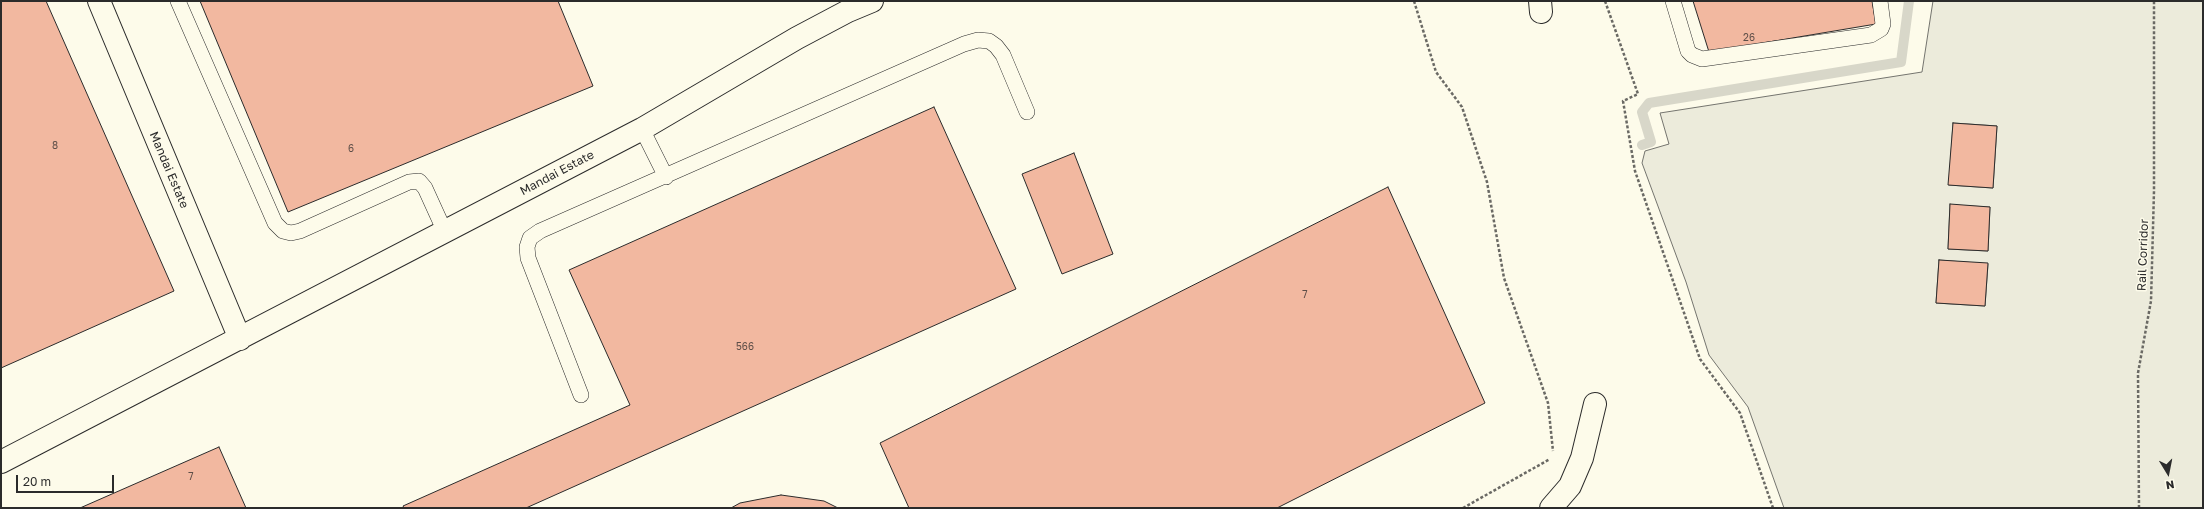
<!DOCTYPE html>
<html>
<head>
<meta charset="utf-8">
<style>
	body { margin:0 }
	#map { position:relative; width:2204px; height:509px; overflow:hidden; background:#fdfbea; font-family:"Golos Text",sans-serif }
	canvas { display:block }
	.frame { position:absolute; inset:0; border:2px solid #2b2b2b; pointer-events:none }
	.north { position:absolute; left:2148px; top:453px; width:40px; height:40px; -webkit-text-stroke:3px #fdfbea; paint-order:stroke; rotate:170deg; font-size:11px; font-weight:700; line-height:16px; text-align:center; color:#2b2b2b }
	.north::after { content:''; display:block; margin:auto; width:14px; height:18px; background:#2b2b2b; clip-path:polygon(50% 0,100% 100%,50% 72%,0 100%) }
	.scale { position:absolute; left:16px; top:475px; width:98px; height:18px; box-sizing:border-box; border:2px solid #2b2b2b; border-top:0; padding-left:5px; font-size:12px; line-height:14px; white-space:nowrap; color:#2b2b2b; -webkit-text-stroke:3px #fdfbea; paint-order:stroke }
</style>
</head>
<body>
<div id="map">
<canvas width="2204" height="509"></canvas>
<div class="frame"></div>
<div class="north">N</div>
<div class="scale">20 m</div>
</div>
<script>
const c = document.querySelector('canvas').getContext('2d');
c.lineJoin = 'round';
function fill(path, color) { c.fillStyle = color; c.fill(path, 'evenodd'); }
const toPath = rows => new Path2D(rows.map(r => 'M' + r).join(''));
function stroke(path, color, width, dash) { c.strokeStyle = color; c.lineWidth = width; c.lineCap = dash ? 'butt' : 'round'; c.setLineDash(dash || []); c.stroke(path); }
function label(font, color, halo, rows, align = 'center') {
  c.font = font + ' "Golos Text",sans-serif'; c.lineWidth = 3; c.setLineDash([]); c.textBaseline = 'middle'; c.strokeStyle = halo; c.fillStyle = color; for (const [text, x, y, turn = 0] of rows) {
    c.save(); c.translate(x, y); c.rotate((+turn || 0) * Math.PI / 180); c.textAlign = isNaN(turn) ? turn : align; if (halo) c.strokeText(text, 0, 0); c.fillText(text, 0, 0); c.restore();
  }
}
const green = toPath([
	[1933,1,2203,1,2203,508,1784,508,1748,407,1709,355,1686,282,1642,163,1645,151,1669,144,1660,113,1922,72,1933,1],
	[1953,123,1997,126,1993,188,1949,185,1953,123],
	[1950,205,1990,207,1988,251,1948,249,1950,205],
	[1939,260,1988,264,1985,306,1936,303,1939,260]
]);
fill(green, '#ecebdb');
stroke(green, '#74746e', 1);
stroke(toPath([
	[1642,145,1651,142,1642,112,1649,103,1901,62,1909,1]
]), '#d8d7c9', 10);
const building = toPath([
	[1,1,46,1,174,291,1,368,1,1],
	[200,1,558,1,593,86,288,212,200,1],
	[1693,1,1872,1,1876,24,1709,52,1693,1],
	[934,107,1016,289,526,508,404,508,403,506,630,405,569,270,934,107],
	[1953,123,1997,126,1993,188,1948,185,1953,123],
	[1074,153,1113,254,1062,274,1022,174,1074,153],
	[1388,187,1485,403,1277,508,909,508,880,443,1388,187],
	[1950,204,1990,207,1988,251,1948,249,1950,204],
	[1939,260,1988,263,1985,306,1936,303,1939,260],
	[219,447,246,508,80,508,219,447],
	[781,495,824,501,838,508,731,508,740,503,781,495]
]);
fill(building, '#f2b8a0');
stroke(building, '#2b2b2b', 1);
const lane = toPath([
	[178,1,275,223,283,231,291,233,300,231,409,182,419,181,425,188,445,232],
	[1673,1,1688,51,1692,55,1702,59,1871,35,1881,29,1883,24,1880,1],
	[642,129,666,177],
	[581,395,528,258,527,247,530,238,540,231,964,44,978,40,989,41,996,46,1003,55,1027,112]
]);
const street = toPath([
	[99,1,240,339],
	[1,462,642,129,797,38,848,11,872,1],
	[1551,508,1570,486,1582,458,1595,404]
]);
const primary = toPath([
	[1540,1,1541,12]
]);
stroke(lane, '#2b2b2b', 16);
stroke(street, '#2b2b2b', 24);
stroke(primary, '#2b2b2b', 24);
stroke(toPath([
	[1414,1,1436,72,1462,107,1487,182,1504,278,1548,403,1553,451],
	[1605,1,1638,94,1623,101,1635,171,1700,359,1740,413,1773,508],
	[1463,508,1550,459],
	[2139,508,2138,373,2151,301,2154,191,2154,1]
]), '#6a6964', 2.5, [3, 2]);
stroke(lane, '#fdfbea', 15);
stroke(street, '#fdfbea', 22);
stroke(primary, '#fdfbea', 22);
label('10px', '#5d4e48', null, [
	["26",1749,38],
	["8",55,146],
	["6",351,149],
	["7",1305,295],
	["566",745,347],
	["7",191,477]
]);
label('12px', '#2b2b2b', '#fdfbea', [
	["Mandai Estate",169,170,67],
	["Mandai Estate",557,173,-28],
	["Rail Corridor",2143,255,-88]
]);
</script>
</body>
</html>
